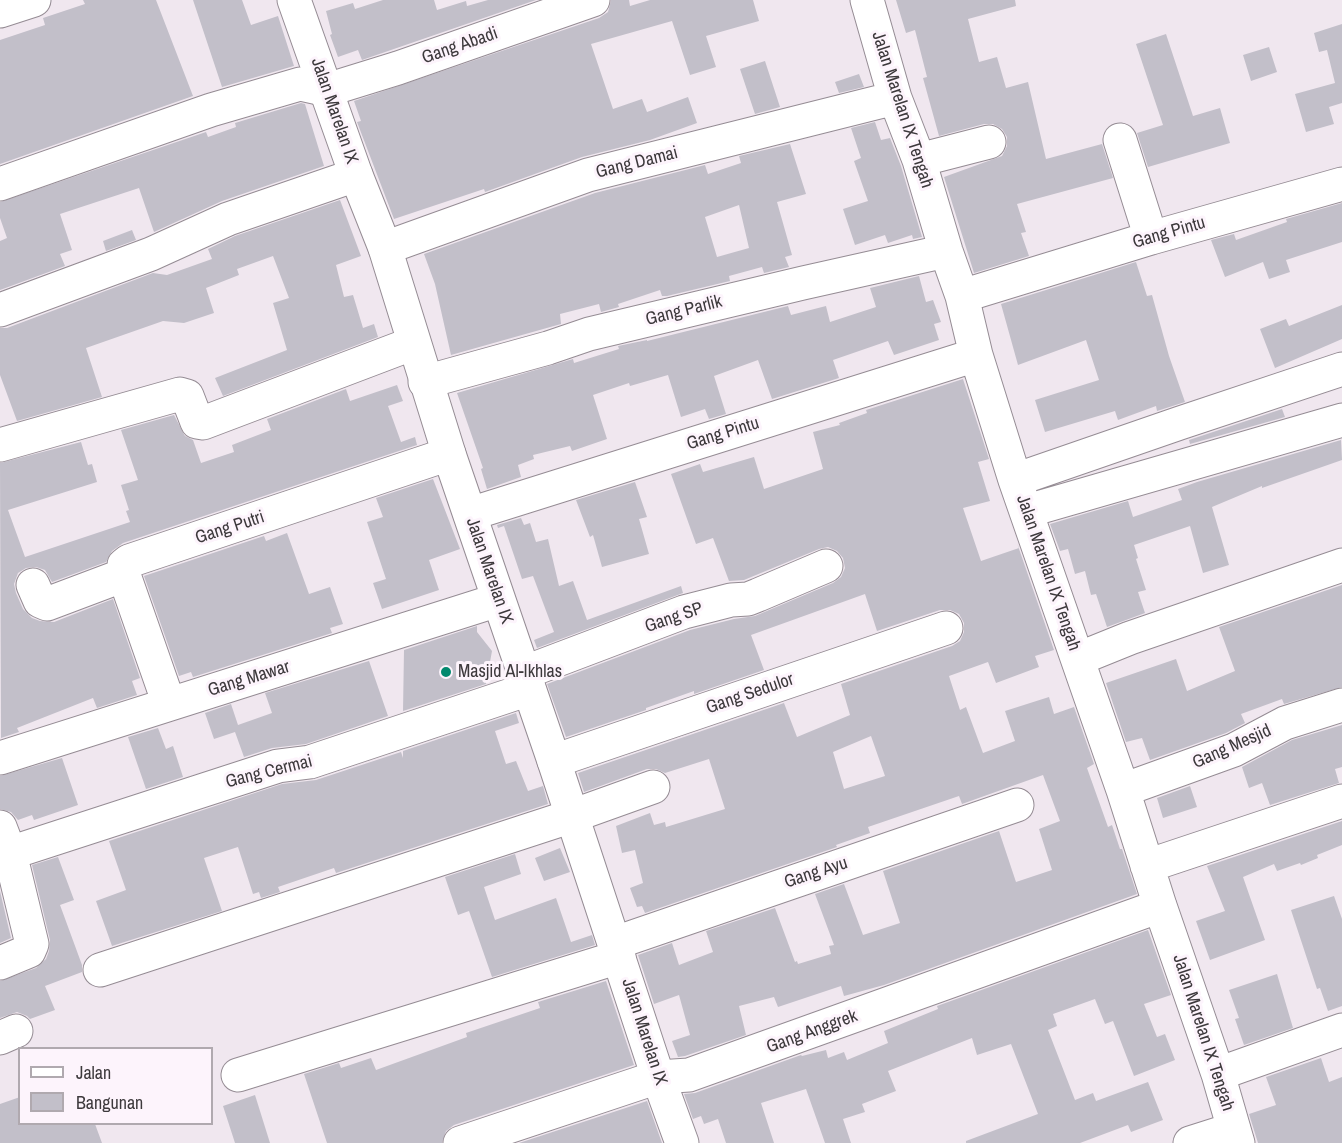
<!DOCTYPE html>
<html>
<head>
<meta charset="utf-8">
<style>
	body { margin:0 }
	#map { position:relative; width:1342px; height:1143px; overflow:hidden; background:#f0e7ef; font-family:"Archivo Narrow",sans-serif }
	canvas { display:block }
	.legend { position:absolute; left:18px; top:1047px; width:195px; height:78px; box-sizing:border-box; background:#fdf4fc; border:2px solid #b0a9af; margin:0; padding:8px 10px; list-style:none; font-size:18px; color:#3d393c }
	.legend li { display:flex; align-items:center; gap:12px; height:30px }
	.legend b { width:30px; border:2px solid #b0a9af }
</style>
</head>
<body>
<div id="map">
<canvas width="1342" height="1143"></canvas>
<ul class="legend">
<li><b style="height:8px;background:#fff"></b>Jalan</li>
<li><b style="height:16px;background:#c2bfc9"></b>Bangunan</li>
</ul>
</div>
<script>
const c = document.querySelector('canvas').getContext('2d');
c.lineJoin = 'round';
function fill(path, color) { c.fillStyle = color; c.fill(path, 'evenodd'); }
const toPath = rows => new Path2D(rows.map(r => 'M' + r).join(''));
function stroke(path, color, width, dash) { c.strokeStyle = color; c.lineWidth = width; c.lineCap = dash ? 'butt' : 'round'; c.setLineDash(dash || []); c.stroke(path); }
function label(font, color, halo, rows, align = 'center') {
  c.font = font + ' "Archivo Narrow",sans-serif'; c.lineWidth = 6; c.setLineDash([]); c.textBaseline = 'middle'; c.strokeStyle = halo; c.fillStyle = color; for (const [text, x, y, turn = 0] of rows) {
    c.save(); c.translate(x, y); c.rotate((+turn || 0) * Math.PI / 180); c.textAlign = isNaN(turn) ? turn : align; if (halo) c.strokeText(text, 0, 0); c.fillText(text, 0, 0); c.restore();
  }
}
fill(toPath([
	[83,0,156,0,193,96,0,164,0,40,45,25,43,18,85,4],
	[193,0,242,0,251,25,278,16,294,66,222,87],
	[383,0,434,0,437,10,466,1,467,6,488,0,536,0,362,60,358,50,338,57,330,35,332,34,326,11,353,3,355,9],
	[611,0,629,0,630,6,650,0,753,0,759,21,706,36,716,67,690,75,672,21,591,44,613,109,642,99,647,112,688,97,697,123,650,140,582,157,485,192,484,189,394,219,357,122,361,121,354,101,599,18,608,12],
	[896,0,1015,0,1016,6,968,19,979,62,997,57,1006,88,1028,82,1046,159,1102,144,1113,178,1017,204,1026,232,1021,233,1029,256,974,273,944,177,1002,156,1007,146,1007,137,1002,129,993,124,984,124,939,136,923,78,927,77,915,30,906,33],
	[1342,24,1342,103,1329,107,1334,124,1306,132,1295,94,1335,83,1327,50,1319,52,1314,33],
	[1166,34,1193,116,1220,108,1230,143,1148,167,1137,133,1163,125,1136,44],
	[1269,47,1277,72,1251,81,1243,55],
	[765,61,780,107,755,114,740,69],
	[859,74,864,87,839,93,835,82],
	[301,103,305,104,324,166,222,201,154,232,139,188,60,214,72,250,60,254,65,266,0,290,0,241,7,238,0,218,0,202,206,132,208,137,236,127,235,123],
	[875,122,881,140,890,138,901,166,922,237,913,239,912,235,888,243,885,235,855,245,843,209,868,201,854,161,861,158,851,128],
	[790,144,806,194,777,202,792,255,785,257,789,267,764,273,762,267,729,276,730,281,667,296,662,296,660,290,618,304,619,307,601,312,599,304,560,314,561,324,451,355,435,284,424,254,595,193,705,165,708,174,741,163,739,156],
	[739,205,749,248,717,257,705,217],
	[340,200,361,256,336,265,344,297,353,295,363,328,374,324,378,337,223,396,215,378,287,350,273,303,289,298,273,256,237,269,239,275,206,288,214,313,184,323,163,321,86,348,102,397,17,421,0,375,0,328,7,328,153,273,167,275,212,259,208,249,235,236],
	[1342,203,1342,242,1286,260,1290,272,1269,279,1263,262,1225,277,1211,240,1234,234,1236,240,1287,222,1286,219],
	[132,230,136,240,106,251,103,241],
	[1136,262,1147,296,1152,295,1169,356,1185,402,1157,411,1156,406,1118,420,1115,411,1045,432,1035,400,1099,380,1086,340,1018,365,1001,304],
	[919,276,926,302,933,300,941,322,934,324,939,340,894,355,888,341,833,360,839,378,772,399,758,360,714,376,726,414,709,419,705,409,681,417,668,375,630,386,629,383,593,395,607,439,572,451,570,446,533,455,534,459,518,465,521,477,487,489,481,469,483,468,457,393,573,359,574,363,619,349,618,346,647,340,647,341,788,306,791,315,826,306,830,322,876,307,870,288],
	[1342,305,1342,339,1275,368,1260,329,1286,319,1289,326],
	[963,379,989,459,978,462,990,501,963,508,981,561,1019,548,1017,543,1054,650,1035,656,1039,667,996,683,988,662,949,676,960,710,966,707,983,753,1015,741,1005,711,1049,697,1054,714,1074,707,1094,764,1087,768,1108,827,1112,825,1120,849,1122,849,1137,894,884,985,844,996,841,986,778,1007,774,997,739,1006,746,1035,685,1056,678,1057,672,1041,690,1035,679,995,654,1004,638,955,672,943,679,965,713,952,706,931,775,908,795,962,797,961,798,964,831,954,829,946,834,945,815,894,844,884,863,935,900,923,883,871,999,831,1016,882,1052,870,1039,829,1060,821,1043,775,962,804,959,796,868,827,870,833,836,845,837,847,645,913,642,906,637,907,630,888,643,883,635,850,622,853,616,826,650,813,654,825,665,822,666,827,725,809,709,759,665,773,656,769,647,769,584,792,578,773,784,703,797,737,850,715,841,684,952,646,960,641,964,632,964,623,959,614,950,610,940,610,877,631,865,594,751,635,764,670,694,694,694,691,646,708,646,710,566,737,547,684,690,630,734,619,755,616,833,583,841,577,845,568,843,558,837,551,828,547,819,549,744,580,729,581,713,538,696,544,671,474,700,464,703,472,754,457,764,489,823,469,813,432,840,425,839,423,867,413,866,410],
	[871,736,885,776,844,789,833,752],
	[397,385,403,401,388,406,401,442,415,437,417,445,123,543,112,551,106,562,52,582,45,570,36,567,26,568,18,573,14,584,16,593,23,609,32,618,40,621,54,622,113,599,140,678,132,681,137,695,97,708,93,698,17,728,19,732,1,738,0,463,81,442,88,465,92,464,97,482,8,510,25,557,130,522,126,511,129,510,121,485,138,480,121,430,174,415,185,436,193,440,201,463,234,452,232,445,271,430,267,419,346,389,350,401],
	[1282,409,1285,417,1190,444,1189,440],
	[1341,440,1342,460,1262,488,1262,486,1212,507,1229,565,1203,573,1190,526,1134,545,1138,558,1136,559,1146,590,1138,592,1145,613,1107,627,1096,594,1091,595,1085,571,1075,574,1068,549,1060,551,1050,524,1128,501,1133,517,1182,500,1178,489,1197,482],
	[433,479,460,549,429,560,439,590,382,609,373,583,386,579,367,522,383,517,376,498],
	[635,482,647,517,639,519,649,554,602,567,593,535,590,537,576,500],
	[521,518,524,525,530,523,536,542,548,539,559,586,573,581,587,620,681,586,683,593,537,648,534,640,554,632,533,576,522,579,504,526,498,528,497,525],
	[287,533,309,594,330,587,343,624,330,628,332,633,193,677,191,672,179,676,144,576,264,536,266,541],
	[1342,585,1342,687,1284,704,1282,699,1241,714,1245,723,1226,733,1150,760,1142,738,1126,742,1106,683,1176,659,1187,691,1235,671,1219,627],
	[477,626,477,632,492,651,486,684,403,711,404,650],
	[369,661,388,716,306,744,272,748,244,757,235,732,214,739,205,713,231,704,238,725,272,713,265,693],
	[516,713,519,723,495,731,506,764,516,761,528,791,543,786,548,804,336,873,334,868,278,887,280,892,261,898,259,892,253,894,238,847,204,858,222,911,112,946,96,901,126,890,109,841,282,784,316,780,401,752,403,758,403,751],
	[1342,725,1342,767,1335,769,1339,783,1270,805,1262,783,1249,788,1242,767,1292,740],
	[158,728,166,749,173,746,183,777,146,789,128,737],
	[62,758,78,805,34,820,32,815,18,820,11,812,0,809,0,776],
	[1190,786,1197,807,1163,818,1157,798],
	[1342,821,1342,845,1317,855,1318,858,1301,865,1300,863,1277,871,1274,864,1243,877,1265,940,1210,960,1196,921,1225,911,1207,866],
	[560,848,570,872,544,881,535,858],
	[515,854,521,874,484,887,495,920,556,898,571,942,592,935,595,945,492,977,469,911,458,915,445,877],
	[58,857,74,900,60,905,82,965,82,972,45,986,55,1010,30,1019,27,1016,17,1012,0,1018,0,981,36,968,46,959,49,951,50,940,32,865],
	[0,891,11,938,0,943],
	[1334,896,1342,919,1342,1006,1328,1011,1320,988,1317,989,1291,910],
	[1148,930,1171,995,1144,1004,1157,1037,1165,1034,1175,1060,1134,1076,1113,1021,1105,1024,1095,999,1053,1014,1057,1026,1048,1030,1075,1100,1093,1093,1096,1101,1148,1082,1163,1120,1131,1132,1128,1125,1080,1143,966,1143,966,1141,1038,1114,1011,1044,977,1055,972,1038,888,1071,896,1091,862,1104,865,1112,843,1119,851,1143,825,1143,806,1089,761,1103,774,1143,726,1143,718,1119,704,1124,701,1116,693,1119,684,1094,695,1093,801,1055,802,1056,826,1050,828,1058,844,1052,847,1060,888,1043,884,1031,938,1009,937,1006],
	[1277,974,1293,1028,1244,1045,1235,1019,1239,1018,1229,990],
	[606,981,634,1065,454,1125,446,1131,442,1143,327,1143,304,1074,339,1063,341,1068,371,1058,376,1070,467,1037,466,1033,540,1008,538,1002],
	[1321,1058,1329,1082,1342,1077,1342,1143,1258,1143,1249,1114,1276,1105,1266,1077],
	[255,1095,270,1143,235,1143,223,1106],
	[20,1097,20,1124,95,1124,102,1143,0,1143,0,1104],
	[647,1101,662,1143,519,1143]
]), '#c2bfc9');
const minor = toPath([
	[867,0,895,98,919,160,946,251,962,296,976,355,1015,480,1123,790,1160,906,1218,1074,1238,1143],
	[0,11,34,0],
	[1120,140,1151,238],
	[919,160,989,142],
	[0,184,211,110,300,84,327,90,398,68,593,0],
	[385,248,588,175,895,98],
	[962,296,1151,238,1342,184],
	[0,310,151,254,228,219,356,175],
	[425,382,548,348,589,334,803,283,946,251],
	[0,445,180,394,187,396,197,422,203,423,414,343],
	[1015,480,1180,423,1342,369],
	[1027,511,1342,420],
	[470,514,976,355],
	[124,575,169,704],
	[33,585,40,601,47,604,124,575,124,565,129,561,449,454],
	[1078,659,1130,638,1342,565],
	[523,673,684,612,731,600,748,599,758,595,826,566],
	[0,758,498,600],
	[554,761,946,628],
	[1123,790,1234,750,1285,723,1342,705],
	[0,827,10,853,32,944,29,951,0,963],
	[10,853,278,766,310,762,529,689],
	[1147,866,1342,801],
	[615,943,1017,805],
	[100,970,572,816,653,787],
	[0,1038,16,1031],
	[1218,1074,1342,1030],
	[238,1075,619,957],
	[460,1143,658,1077,689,1075,1160,906],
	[1190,1143,1234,1129]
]);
const major = toPath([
	[294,0,356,175,385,248,449,454,554,761,658,1077,682,1143]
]);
stroke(minor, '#958c94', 35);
stroke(major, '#958c94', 35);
stroke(minor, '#fff', 33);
stroke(major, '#fff', 33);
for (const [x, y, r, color] of [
	[446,672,6,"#02896e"]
]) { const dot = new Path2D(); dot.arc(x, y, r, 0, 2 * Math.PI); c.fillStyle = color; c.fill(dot); stroke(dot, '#fdf4fc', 2); }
label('18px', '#3d393c', '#fdf4fc', [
	["Gang Abadi",460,46,-19],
	["Jalan Marelan IX Tengah",902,110,72],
	["Jalan Marelan IX",334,111,71],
	["Gang Damai",637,163,-14],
	["Gang Pintu",1169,233,-16],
	["Gang Parlik",684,311,-14],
	["Gang Pintu",723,434,-17],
	["Gang Putri",230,528,-18],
	["Jalan Marelan IX",489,571,71],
	["Jalan Marelan IX Tengah",1048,573,71],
	["Gang SP",674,618,-19],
	["Gang Mawar",249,679,-17],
	["Gang Sedulor",750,694,-19],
	["Gang Mesjid",1232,747,-24],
	["Gang Cermai",269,772,-14],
	["Gang Ayu",816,873,-18],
	["Jalan Marelan IX",644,1032,72],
	["Gang Anggrek",812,1032,-20],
	["Jalan Marelan IX Tengah",1203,1033,72]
]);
label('18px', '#3d393c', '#fdf4fc', [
	["Masjid Al-Ikhlas",458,672]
], 'left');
</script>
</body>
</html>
